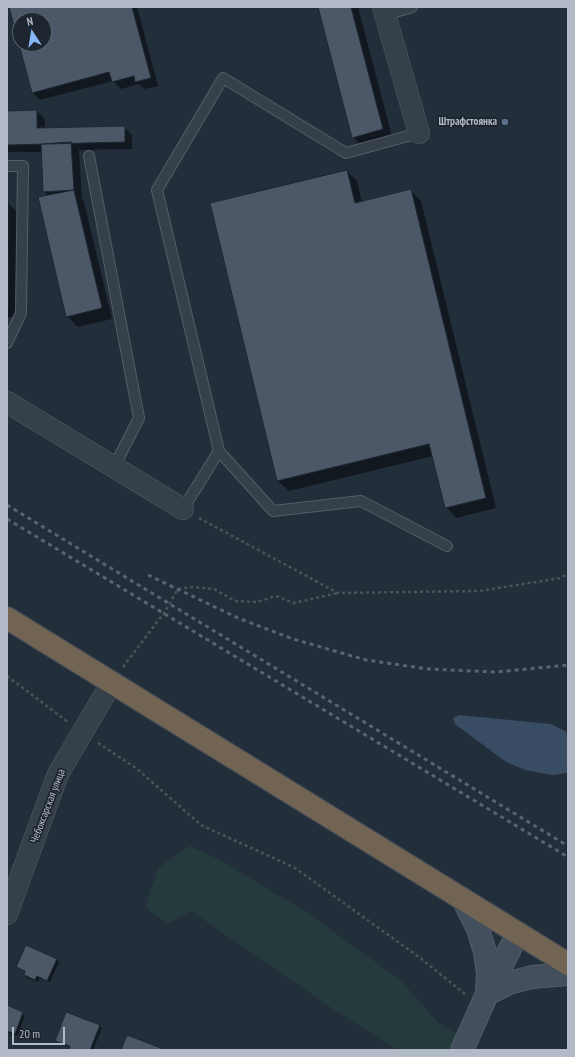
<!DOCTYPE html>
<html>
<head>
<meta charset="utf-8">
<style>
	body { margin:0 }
	#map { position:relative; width:575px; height:1057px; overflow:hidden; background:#232e3b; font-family:"PT Sans Narrow",sans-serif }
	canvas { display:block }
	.frame { position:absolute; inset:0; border:8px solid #b2bac7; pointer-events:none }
	.north { position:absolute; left:12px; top:12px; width:40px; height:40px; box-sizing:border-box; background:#1c2530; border:1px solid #58616c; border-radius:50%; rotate:348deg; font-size:11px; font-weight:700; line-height:16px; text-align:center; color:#b2bac7 }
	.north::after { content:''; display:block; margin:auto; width:14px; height:18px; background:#87b6f6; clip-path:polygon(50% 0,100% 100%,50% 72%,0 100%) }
	.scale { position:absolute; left:12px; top:1027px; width:53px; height:18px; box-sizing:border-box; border:2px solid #b2bac7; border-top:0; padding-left:5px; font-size:12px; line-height:14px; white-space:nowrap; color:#b2bac7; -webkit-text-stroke:3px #1c2530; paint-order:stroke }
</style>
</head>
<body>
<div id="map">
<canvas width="575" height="1057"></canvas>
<div class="frame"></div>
<div class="north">N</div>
<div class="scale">20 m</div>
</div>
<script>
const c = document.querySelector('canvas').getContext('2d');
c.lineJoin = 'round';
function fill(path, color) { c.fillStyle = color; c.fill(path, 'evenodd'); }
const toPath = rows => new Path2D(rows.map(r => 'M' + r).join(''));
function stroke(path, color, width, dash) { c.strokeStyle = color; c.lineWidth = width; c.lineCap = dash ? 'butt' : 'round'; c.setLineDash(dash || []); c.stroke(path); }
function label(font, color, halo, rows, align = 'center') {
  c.font = font + ' "PT Sans Narrow",sans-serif'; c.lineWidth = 3.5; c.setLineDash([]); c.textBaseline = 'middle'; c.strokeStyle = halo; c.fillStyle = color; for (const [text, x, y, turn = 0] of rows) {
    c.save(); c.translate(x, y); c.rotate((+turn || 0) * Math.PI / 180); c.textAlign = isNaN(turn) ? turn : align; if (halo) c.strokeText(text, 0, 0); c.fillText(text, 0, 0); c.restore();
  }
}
fill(toPath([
	[190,846,220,860,308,913,400,980,438,1022,459,1035,452,1050,398,1050,333,1009,191,911,168,924,145,907,158,868]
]), '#253a3c');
fill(toPath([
	[459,715,551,724,565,731,568,735,568,773,552,775,525,770,506,762,455,724,453,718]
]), '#384c64');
fill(toPath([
	[10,7,137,7,158,86,144,89,139,84,121,89,113,81,40,100,32,92],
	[20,20,44,20,44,44,20,44],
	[319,7,358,7,393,140,363,147,353,137],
	[37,111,45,119,45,129,124,127,132,135,132,149,79,150,82,199,84,202,112,319,78,327,67,316,49,196,44,191,42,152,7,152,7,112],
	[347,171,357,181,362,202,410,190,421,201,496,508,456,518,446,507,433,456,289,491,278,481,211,204],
	[7,202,18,213,18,317,7,317],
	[57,959,59,962,50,982,39,978,38,982,27,978,25,975,26,972,17,967],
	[7,1007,25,1016,17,1036,7,1032],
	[99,1025,102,1028,93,1050,70,1050,70,1047,56,1041]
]), '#0007');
const building = toPath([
	[9,7,132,7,151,78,135,82,134,76,112,82,109,72,32,93,9,7],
	[20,20,44,20,44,44,20,44,20,20],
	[318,7,351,7,383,129,352,138,318,7],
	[37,110,37,128,125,126,125,142,7,145,7,111,37,110],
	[71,142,74,190,43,192,41,144,71,142],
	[347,170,355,203,411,189,486,498,445,508,429,444,277,481,210,203,347,170],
	[74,190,102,308,66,317,38,197,74,190],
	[8,201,8,307,7,307,7,201,8,201],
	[26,945,57,959,47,981,37,976,35,980,24,975,25,971,16,967,26,945],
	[7,1005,23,1012,15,1034,7,1031,7,1005],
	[66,1012,100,1025,90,1050,69,1050,70,1046,55,1041,66,1012],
	[127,1035,166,1050,121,1050,127,1035]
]);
fill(building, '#4c5867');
stroke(building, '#1e2732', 1);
const lane = toPath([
	[385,15,412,7],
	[89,156,139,418,114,467],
	[7,166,23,166,21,313,7,343],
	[219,451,273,511,361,501,447,546],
	[183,509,219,451,157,190,223,78,346,153,419,133]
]);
const street = toPath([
	[383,7,419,133],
	[7,402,183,509],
	[7,914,58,774,112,682]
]);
const secondary = toPath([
	[463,899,478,929,485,952,488,973,487,991],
	[487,994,509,983,532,977,568,974],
	[462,1050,487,994,518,933]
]);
const highway = toPath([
	[7,618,568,964]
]);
stroke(lane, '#555d69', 12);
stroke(street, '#555d69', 22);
stroke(secondary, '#555d69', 24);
stroke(highway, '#424a56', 24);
stroke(toPath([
	[199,518,338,593,479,591,561,578,568,573],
	[123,667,164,613,178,589,190,587,214,589,235,601,257,602,276,596,294,603,338,593],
	[7,676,68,722],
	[98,743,136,768,201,825,295,868,419,957,465,994]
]), '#425759', 2.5, [3, 3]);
stroke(lane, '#36404b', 10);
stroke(street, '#36404b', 21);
stroke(secondary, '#444f5e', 22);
stroke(highway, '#716453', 22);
stroke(toPath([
	[7,505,568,846],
	[7,519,568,857],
	[148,575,238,618,293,639,366,660,428,669,496,672,568,665]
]), '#586472', 3, [4, 4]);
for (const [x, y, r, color] of [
	[505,122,4,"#5c6f8a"]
]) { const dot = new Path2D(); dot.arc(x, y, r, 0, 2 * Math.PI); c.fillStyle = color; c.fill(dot); stroke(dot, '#1c2530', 1.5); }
label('bold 11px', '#b2bac7', '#1c2530', [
	["Штрафстоянка",497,122]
], 'right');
label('11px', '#b2bac7', '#1c2530', [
	["Чебоксарская улица",48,806,-69]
]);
</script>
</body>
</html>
